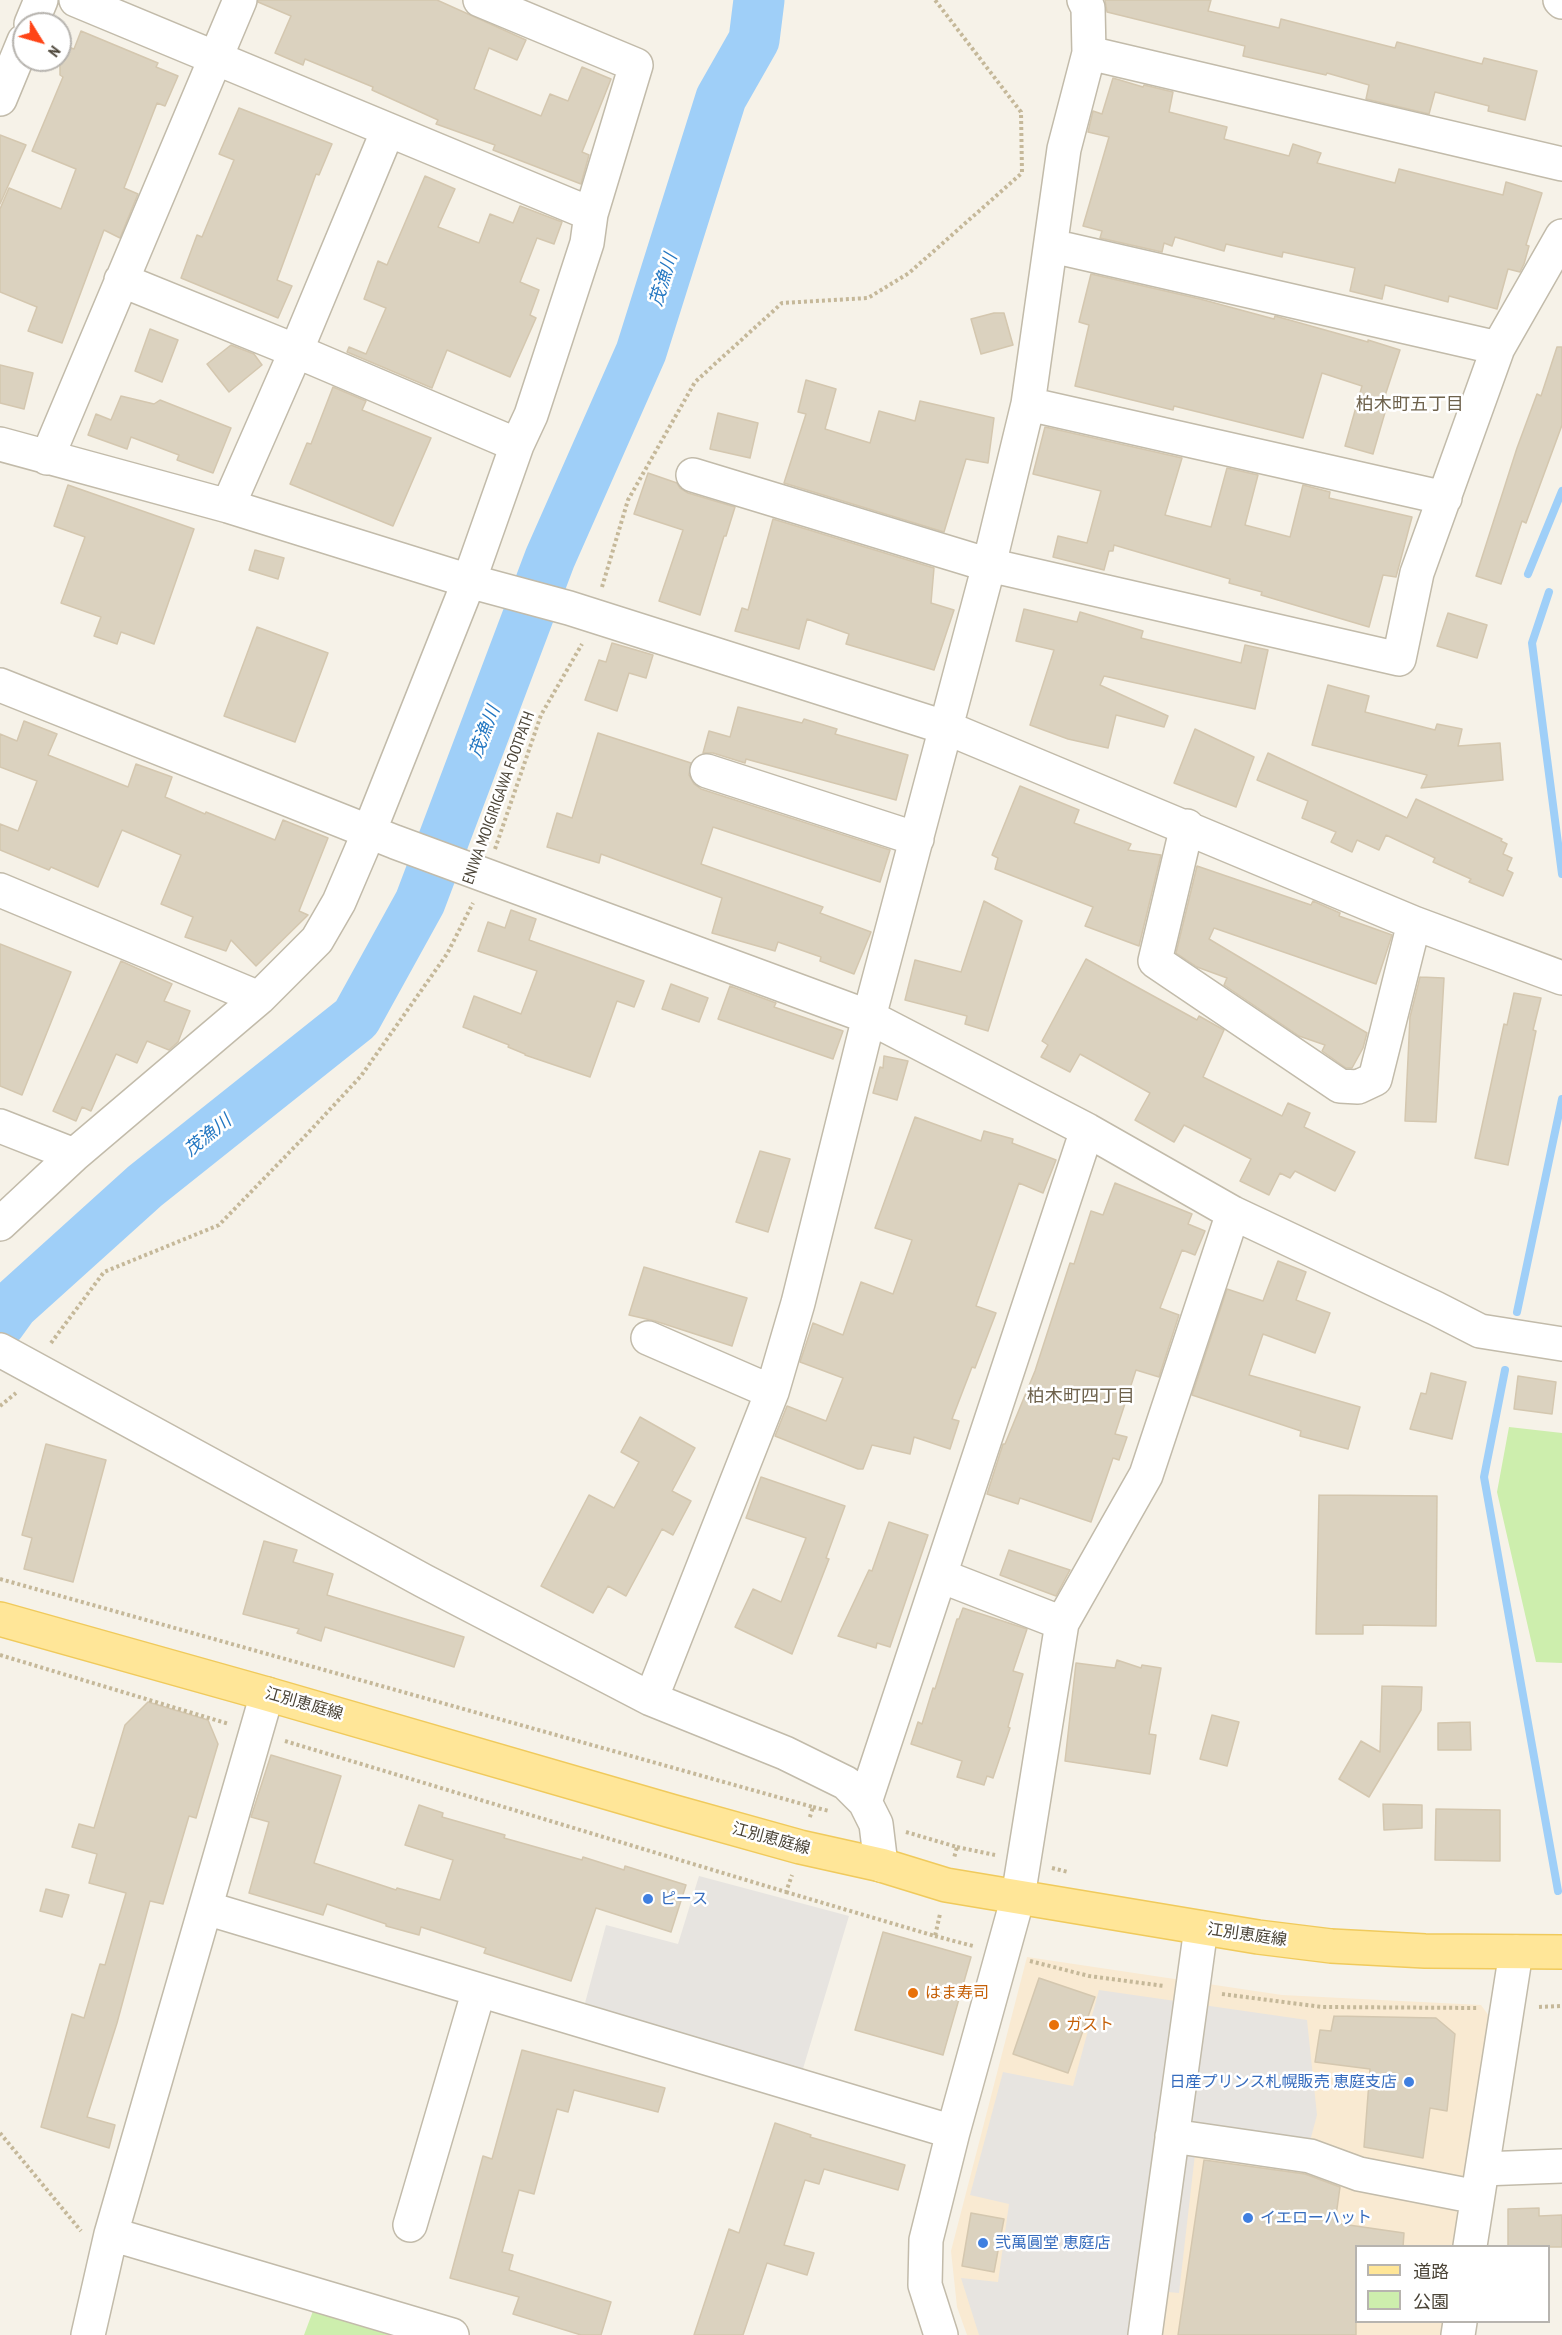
<!DOCTYPE html>
<html>
<head>
<meta charset="utf-8">
<style>
	body { margin:0 }
	#map { position:relative; width:1562px; height:2335px; overflow:hidden; background:#f6f2e8; font-family:"PT Sans Narrow","Noto Sans JP",sans-serif }
	canvas { display:block }
	.legend { position:absolute; left:1355px; top:2245px; width:195px; height:78px; box-sizing:border-box; background:#fff; border:2px solid #b7b4af; margin:0; padding:8px 10px; list-style:none; font-size:18px; color:#4a4336 }
	.legend li { display:flex; align-items:center; gap:12px; height:30px }
	.legend b { width:30px; border:2px solid #b7b4af }
	.north { position:absolute; left:12px; top:12px; width:60px; height:60px; box-sizing:border-box; background:#fff; border:2px solid #b7b4af; border-radius:50%; rotate:127deg; font-size:16px; font-weight:700; line-height:24px; text-align:center; color:#4a4336 }
	.north::after { content:''; display:block; margin:auto; width:21px; height:27px; background:#ff4416; clip-path:polygon(50% 0,100% 100%,50% 72%,0 100%) }
</style>
</head>
<body>
<div id="map">
<canvas width="1562" height="2335"></canvas>
<ul class="legend">
<li><b style="height:8px;background:#ffe698"></b>道路</li>
<li><b style="height:16px;background:#cdeead"></b>公園</li>
</ul>
<div class="north">N</div>
</div>
<script>
const c = document.querySelector('canvas').getContext('2d');
c.lineJoin = 'round';
function fill(path, color) { c.fillStyle = color; c.fill(path, 'evenodd'); }
const toPath = rows => new Path2D(rows.map(r => 'M' + r).join(''));
function stroke(path, color, width, dash) { c.strokeStyle = color; c.lineWidth = width; c.lineCap = dash ? 'butt' : 'round'; c.setLineDash(dash || []); c.stroke(path); }
function label(font, color, halo, rows, align = 'center') {
  c.font = font + ' "PT Sans Narrow","Noto Sans JP",sans-serif'; c.lineWidth = 5; c.setLineDash([]); c.textBaseline = 'middle'; c.strokeStyle = halo; c.fillStyle = color; for (const [text, x, y, turn = 0] of rows) {
    c.save(); c.translate(x, y); c.rotate((+turn || 0) * Math.PI / 180); c.textAlign = isNaN(turn) ? turn : align; if (halo) c.strokeText(text, 0, 0); c.fillText(text, 0, 0); c.restore();
  }
}
fill(toPath([
	[1027,1957,1282,1995,1481,2005,1489,2016,1456,2246,1356,2246,1356,2322,1446,2322,1444,2335,967,2335,957,2307,951,2251]
]), '#f9ead2');
fill(toPath([
	[1509,1427,1562,1433,1562,1663,1536,1662,1497,1492],
	[313,2311,390,2335,304,2335]
]), '#cdeead');
fill(toPath([
	[699,1876,849,1916,802,2072,585,2003,606,1925,678,1944],
	[1099,1990,1307,2020,1317,2115,1310,2141,1198,2128,1179,2293,1135,2289,1128,2335,979,2335,961,2278,998,2282,1009,2204,970,2195,1003,2072,1073,2086]
]), '#e7e4e0');
stroke(toPath([
	[1528,574,1562,491],
	[1549,592,1532,643,1562,874],
	[1517,1312,1562,1099],
	[1505,1370,1484,1477,1558,1891]
]), '#9fcff8', 8);
stroke(toPath([
	[0,1323,13,1305,145,1186,356,1018,420,902,550,558,641,352,721,98,754,40,759,0]
]), '#9fcff8', 51);
const building = toPath([
	[258,0,437,0,526,40,517,60,489,48,474,89,541,116,550,94,568,101,582,67,611,79,582,152,589,155,581,184,493,150,495,145,436,124,438,120,372,90,373,87,305,59,303,65,275,53,291,16,258,2,258,0],
	[1105,0,1211,0,1208,11,1279,28,1281,19,1395,48,1397,42,1482,64,1484,58,1537,71,1525,120,1488,111,1489,106,1435,92,1429,114,1366,99,1369,85,1327,73,1326,75,1243,56,1245,46,1107,12,1105,0],
	[81,31,158,63,156,67,178,76,165,106,157,103,124,188,138,194,120,238,104,230,62,343,28,331,37,307,0,292,0,209,9,188,61,209,76,169,32,151,63,77,60,75,60,44,74,49,81,31],
	[1113,78,1143,87,1144,85,1173,92,1169,112,1227,127,1224,139,1289,156,1293,144,1321,153,1317,163,1395,183,1399,169,1503,195,1506,182,1542,193,1526,245,1529,246,1524,264,1520,272,1508,269,1497,309,1449,296,1448,302,1385,285,1382,299,1350,291,1355,268,1283,252,1282,257,1226,244,1224,251,1175,237,1172,246,1164,243,1162,252,1100,238,1102,231,1083,226,1109,137,1088,132,1093,111,1102,114,1113,78],
	[239,108,332,144,319,175,316,174,277,280,292,286,278,318,181,278,197,235,202,237,234,160,219,154,239,108],
	[0,135,26,145,0,204,0,135],
	[425,176,455,189,438,227,479,243,490,214,513,223,520,206,562,222,554,244,537,238,520,282,539,290,530,315,536,318,510,377,447,350,432,388,347,352,349,347,366,354,386,308,364,299,378,261,387,265,425,176],
	[1091,274,1200,299,1274,319,1275,316,1368,342,1368,340,1400,350,1381,408,1386,409,1373,454,1345,446,1362,386,1322,373,1303,438,1174,406,1173,410,1075,386,1089,325,1079,322,1091,274],
	[994,313,1004,313,1013,345,981,354,971,319,994,313],
	[150,329,178,340,162,382,135,371,150,329],
	[231,345,254,354,262,365,229,392,207,364,231,345],
	[1557,347,1562,347,1562,425,1526,523,1522,521,1501,584,1476,576,1517,448,1537,394,1541,396,1557,347],
	[0,365,33,373,24,409,0,403,0,365],
	[806,380,836,389,825,429,870,443,879,411,915,421,920,401,994,418,988,463,966,459,944,532,784,483,806,414,798,412,806,380],
	[333,387,366,401,362,410,431,438,393,526,290,484,307,443,311,444,333,387],
	[121,396,154,404,160,400,231,428,213,473,177,460,179,455,131,437,127,449,88,435,96,414,111,420,121,396],
	[718,413,758,423,750,458,710,449,718,413],
	[1045,427,1182,458,1165,515,1211,527,1227,468,1258,475,1245,525,1290,537,1303,485,1330,492,1329,498,1412,517,1396,577,1383,575,1369,627,1261,595,1262,592,1229,583,1230,579,1114,545,1113,551,1109,551,1104,570,1053,557,1058,536,1087,543,1101,491,1033,474,1045,427],
	[648,473,677,483,680,488,688,493,735,507,726,536,724,536,700,615,659,601,683,530,634,514,648,473],
	[68,485,194,529,154,644,121,632,117,644,94,636,101,617,61,603,85,537,54,526,68,485],
	[773,519,934,568,931,603,954,610,934,670,846,644,849,634,807,619,799,649,735,631,742,608,748,610,773,519],
	[255,550,284,558,278,579,249,570,255,550],
	[1024,609,1077,622,1080,612,1143,631,1141,638,1241,663,1245,645,1268,650,1255,709,1104,676,1100,685,1168,716,1164,727,1116,715,1108,748,1068,739,1030,725,1054,650,1016,641,1024,609],
	[1448,613,1487,625,1477,658,1437,646,1448,613],
	[257,627,328,653,295,742,224,716,257,627],
	[612,643,653,655,646,678,629,673,617,711,585,700,599,660,606,662,612,643],
	[1328,685,1369,696,1365,712,1435,730,1437,724,1462,729,1458,746,1500,743,1503,780,1421,788,1427,775,1312,745,1328,685],
	[738,707,802,723,804,719,837,729,835,734,908,755,896,800,746,759,745,763,713,753,703,753,709,731,730,737,738,707],
	[24,721,57,734,48,755,128,787,136,764,172,777,165,797,205,814,206,812,275,840,283,820,328,838,299,911,308,915,256,966,231,940,226,951,185,937,193,917,161,904,181,855,122,830,98,887,51,867,49,870,0,850,0,824,18,831,37,781,0,767,0,734,17,741,24,721],
	[1195,729,1254,757,1236,807,1174,783,1195,729],
	[598,733,691,763,689,775,694,784,701,789,890,850,880,882,713,827,701,864,823,907,820,913,871,932,854,974,820,961,821,957,778,942,775,951,712,933,722,898,601,854,599,863,547,847,557,813,572,818,598,733],
	[1268,753,1407,818,1416,799,1502,839,1501,841,1507,844,1503,854,1512,858,1507,870,1513,873,1503,896,1469,882,1471,879,1433,862,1435,858,1386,835,1379,850,1357,840,1352,852,1331,842,1336,832,1302,818,1308,801,1257,780,1268,753],
	[1020,786,1079,810,1074,823,1131,844,1128,850,1161,855,1139,946,1085,926,1093,907,995,869,998,858,992,855,1020,786],
	[1197,866,1311,905,1313,901,1340,913,1339,916,1392,935,1376,984,1214,928,1209,939,1367,1033,1363,1048,1352,1068,1346,1068,1322,1051,1325,1045,1299,1036,1224,985,1227,978,1197,967,1176,953,1197,866],
	[984,901,1022,921,988,1031,965,1024,967,1016,905,1000,915,960,961,972,984,901],
	[511,910,536,919,529,940,644,981,634,1007,617,1001,590,1077,525,1055,525,1054,508,1047,509,1045,463,1027,474,996,521,1014,537,971,478,951,488,922,505,928,511,910],
	[0,944,71,972,22,1095,0,1086,0,944],
	[1086,959,1197,1020,1199,1016,1224,1030,1203,1077,1282,1116,1288,1103,1310,1113,1304,1127,1355,1152,1335,1191,1295,1171,1290,1178,1280,1173,1269,1195,1240,1181,1251,1159,1184,1125,1174,1142,1135,1120,1150,1093,1080,1054,1070,1072,1041,1057,1048,1045,1042,1041,1086,959],
	[121,961,172,984,164,1001,190,1011,178,1042,169,1050,147,1041,137,1063,116,1054,91,1111,82,1107,76,1121,53,1111,121,961],
	[1420,977,1444,978,1436,1122,1405,1121,1410,1017,1420,977],
	[671,984,708,998,699,1022,662,1009,671,984],
	[730,986,776,1003,774,1007,843,1031,833,1059,718,1019,730,986],
	[1514,993,1541,998,1533,1030,1536,1031,1508,1165,1475,1158,1504,1024,1507,1025,1514,993],
	[884,1056,908,1061,897,1100,873,1093,880,1067,883,1068,884,1056],
	[915,1117,981,1141,984,1131,1013,1139,1012,1143,1056,1160,1043,1193,1019,1183,976,1306,996,1313,975,1368,972,1367,952,1419,959,1421,950,1449,914,1437,910,1454,872,1445,863,1469,858,1469,775,1436,787,1406,826,1421,843,1378,800,1362,813,1323,843,1335,861,1282,893,1294,912,1240,875,1228,915,1117],
	[760,1151,790,1159,768,1232,736,1222,760,1151],
	[1115,1183,1192,1214,1188,1224,1205,1231,1195,1255,1182,1250,1160,1308,1179,1315,1159,1377,1136,1370,1115,1434,1127,1437,1119,1460,1113,1458,1091,1522,1020,1498,1018,1504,987,1494,1003,1444,1005,1444,1035,1371,1070,1263,1074,1264,1091,1211,1103,1215,1115,1183],
	[1278,1261,1306,1272,1296,1300,1330,1313,1315,1353,1263,1334,1249,1375,1360,1407,1348,1449,1300,1436,1301,1431,1192,1395,1227,1289,1263,1301,1278,1261],
	[644,1267,747,1298,732,1346,655,1321,629,1315,644,1267],
	[1431,1373,1466,1382,1452,1439,1410,1429,1421,1393,1426,1394,1431,1373],
	[1518,1376,1556,1382,1552,1414,1514,1409,1518,1376],
	[640,1417,695,1448,672,1491,691,1501,673,1535,662,1529,626,1596,608,1586,593,1613,541,1586,589,1495,614,1508,639,1462,621,1452,640,1417],
	[46,1444,106,1460,73,1582,24,1569,32,1538,22,1535,46,1444],
	[761,1477,845,1506,826,1558,829,1559,792,1654,735,1627,753,1589,781,1602,806,1538,746,1518,761,1477],
	[1319,1495,1437,1496,1436,1626,1363,1625,1363,1634,1316,1634,1319,1495],
	[889,1522,928,1535,890,1647,877,1643,876,1648,838,1636,869,1570,872,1571,889,1522],
	[264,1541,297,1550,293,1562,333,1574,327,1595,464,1637,454,1667,325,1627,321,1641,297,1633,299,1629,243,1614,264,1541],
	[1009,1550,1070,1570,1056,1596,1000,1575,1009,1550],
	[963,1608,1027,1629,1013,1671,1023,1674,1008,1727,1010,1728,993,1778,987,1776,984,1785,957,1777,962,1761,911,1744,918,1722,922,1724,933,1688,935,1689,957,1619,959,1619,963,1608],
	[1117,1660,1141,1668,1142,1665,1161,1668,1149,1734,1156,1735,1150,1774,1065,1761,1076,1663,1115,1668,1117,1660],
	[1382,1686,1422,1687,1421,1710,1369,1797,1339,1779,1361,1741,1380,1752,1382,1686],
	[148,1702,208,1720,218,1744,196,1818,189,1816,163,1904,150,1901,117,2023,87,2117,115,2125,109,2148,41,2127,72,2014,84,2018,100,1964,105,1965,126,1893,89,1883,97,1854,72,1847,79,1824,94,1828,125,1725,148,1702],
	[1212,1715,1239,1722,1227,1766,1200,1759,1212,1715],
	[1470,1722,1471,1750,1438,1750,1438,1723,1470,1722],
	[271,1755,341,1776,314,1863,396,1890,397,1888,440,1900,453,1860,405,1845,419,1805,443,1813,442,1817,505,1835,504,1838,582,1860,583,1857,624,1870,625,1866,686,1885,671,1932,596,1908,571,1981,484,1953,486,1948,421,1927,419,1935,386,1926,386,1924,327,1904,323,1915,249,1893,269,1822,251,1817,271,1755],
	[1383,1804,1422,1805,1422,1828,1384,1830,1383,1804],
	[1436,1809,1500,1810,1500,1861,1435,1860,1436,1809],
	[46,1889,69,1895,62,1917,40,1911,46,1889],
	[883,1932,971,1957,943,2055,855,2030,883,1932],
	[1039,1978,1095,1997,1068,2073,1013,2054,1039,1978],
	[1334,2016,1436,2018,1455,2034,1447,2111,1430,2108,1423,2158,1364,2147,1370,2069,1315,2062,1320,2030,1331,2031,1334,2016],
	[522,2050,665,2088,658,2112,574,2090,568,2112,557,2109,534,2194,519,2190,502,2252,513,2255,509,2270,611,2302,601,2335,581,2335,513,2314,519,2297,450,2278,483,2156,492,2159,522,2050],
	[775,2123,811,2135,810,2137,905,2165,898,2190,824,2169,819,2184,805,2180,784,2245,814,2253,807,2275,767,2263,743,2335,694,2335,729,2229,739,2233,775,2123],
	[1204,2160,1305,2174,1340,2187,1335,2223,1404,2233,1403,2247,1356,2247,1356,2335,1178,2335,1204,2160],
	[1539,2208,1539,2216,1562,2215,1562,2247,1508,2247,1508,2209,1539,2208],
	[971,2213,1004,2219,994,2272,962,2266,971,2213]
]);
fill(building, '#dbd2bf');
stroke(building, '#d4c7af', 1.5);
const minor = toPath([
	[76,0,591,214,587,243,531,415,517,445],
	[480,0,636,65,591,214],
	[1560,0,1562,2],
	[31,24,41,0],
	[1089,53,1562,164],
	[0,99,24,41],
	[1052,246,1498,348],
	[1028,404,1445,498],
	[0,444,228,506,469,581,569,608,947,728,1414,923,1562,978],
	[47,458,240,0],
	[693,475,989,565,1399,659,1417,573,1498,348,1562,236],
	[228,506,296,351,388,130],
	[0,685,395,842,869,1017,1087,1130,1233,1213,1435,1308,1480,1331,1562,1344],
	[707,771,917,839],
	[1187,826,1155,961,1340,1086,1358,1087,1375,1079,1414,923],
	[0,890,259,998],
	[0,1126,74,1155],
	[0,1224,74,1155,259,998,317,940,339,902,369,832,469,581,517,445,296,351,121,280],
	[648,1338,772,1392],
	[0,1350,424,1581,651,1699,785,1753,846,1783,865,1802,876,1824,881,1865],
	[941,1576,1062,1623,1146,1475,1233,1213],
	[651,1699,772,1392,798,1303,869,1017,989,565,1028,404,1064,149,1089,53,1088,8,1084,0],
	[865,1802,1087,1130],
	[206,1908,953,2132],
	[1172,2136,1310,2156,1359,2174,1477,2197],
	[1482,2169,1562,2166],
	[410,2225,479,1990],
	[111,2234,452,2335],
	[1470,2246,1516,1952],
	[88,2335,111,2234,267,1694],
	[941,2335,925,2285,926,2240,953,2132,1018,1897,1062,1623],
	[1145,2335,1201,1928],
	[1458,2335,1460,2322]
]);
const major = toPath([
	[0,1619,267,1694,671,1811,800,1847,881,1865,946,1885,1258,1937,1331,1946,1425,1951,1562,1952]
]);
stroke(minor, '#c2bbaa', 36);
stroke(major, '#f0ca5c', 36);
stroke(toPath([
	[602,587,628,500,695,382,782,303,868,298,909,273,1022,173,1021,112,935,0],
	[495,849,541,715,582,644],
	[51,1343,104,1272,219,1225,308,1133,361,1076,447,954,473,903],
	[0,1406,16,1393],
	[0,1579,813,1807,809,1820],
	[0,1655,229,1724],
	[285,1741,786,1892,792,1875],
	[813,1807,829,1811],
	[906,1832,957,1847,954,1858],
	[957,1847,995,1855],
	[1052,1868,1068,1872],
	[786,1892,935,1936,940,1914],
	[935,1936,973,1946],
	[1030,1961,1089,1976,1164,1986],
	[1222,1994,1322,2007,1477,2008],
	[1539,2007,1562,2006],
	[0,2133,81,2231]
]), '#c5b899', 4, [3, 3]);
stroke(minor, '#fff', 33);
stroke(major, '#ffe698', 33);
for (const [x, y, r, color] of [
	[648,1899,6,"#3f7fe0"],
	[913,1993,6,"#e8710a"],
	[1054,2025,6,"#e8710a"],
	[1409,2082,6,"#3f7fe0"],
	[1248,2218,6,"#3f7fe0"],
	[983,2243,6,"#3f7fe0"]
]) { const dot = new Path2D(); dot.arc(x, y, r, 0, 2 * Math.PI); c.fillStyle = color; c.fill(dot); stroke(dot, '#fff', 2); }
label('16px', '#4a4336', '#fff', [
	["ENIWA MOIGIRIGAWA FOOTPATH",499,798,-70],
	["江別恵庭線",304,1704,16],
	["江別恵庭線",771,1839,15],
	["江別恵庭線",1247,1935,8]
]);
label('16px', '#366cbe', '#fff', [
	["ピース",660,1899],
	["日産プリンス札幌販売 恵庭支店",1397,2082,"right"],
	["イエローハット",1260,2218],
	["弐萬圓堂 恵庭店",995,2243]
], 'left');
label('16px', '#c56008', '#fff', [
	["はま寿司",925,1993],
	["ガスト",1066,2025]
], 'left');
label('italic 18px', '#2377c2', '#fff', [
	["茂漁川",664,280,-73],
	["茂漁川",485,732,-69],
	["茂漁川",208,1136,-39]
]);
label('18px', '#6e624c', '#fff', [
	["柏木町五丁目",1410,405],
	["柏木町四丁目",1081,1397]
]);
</script>
</body>
</html>
